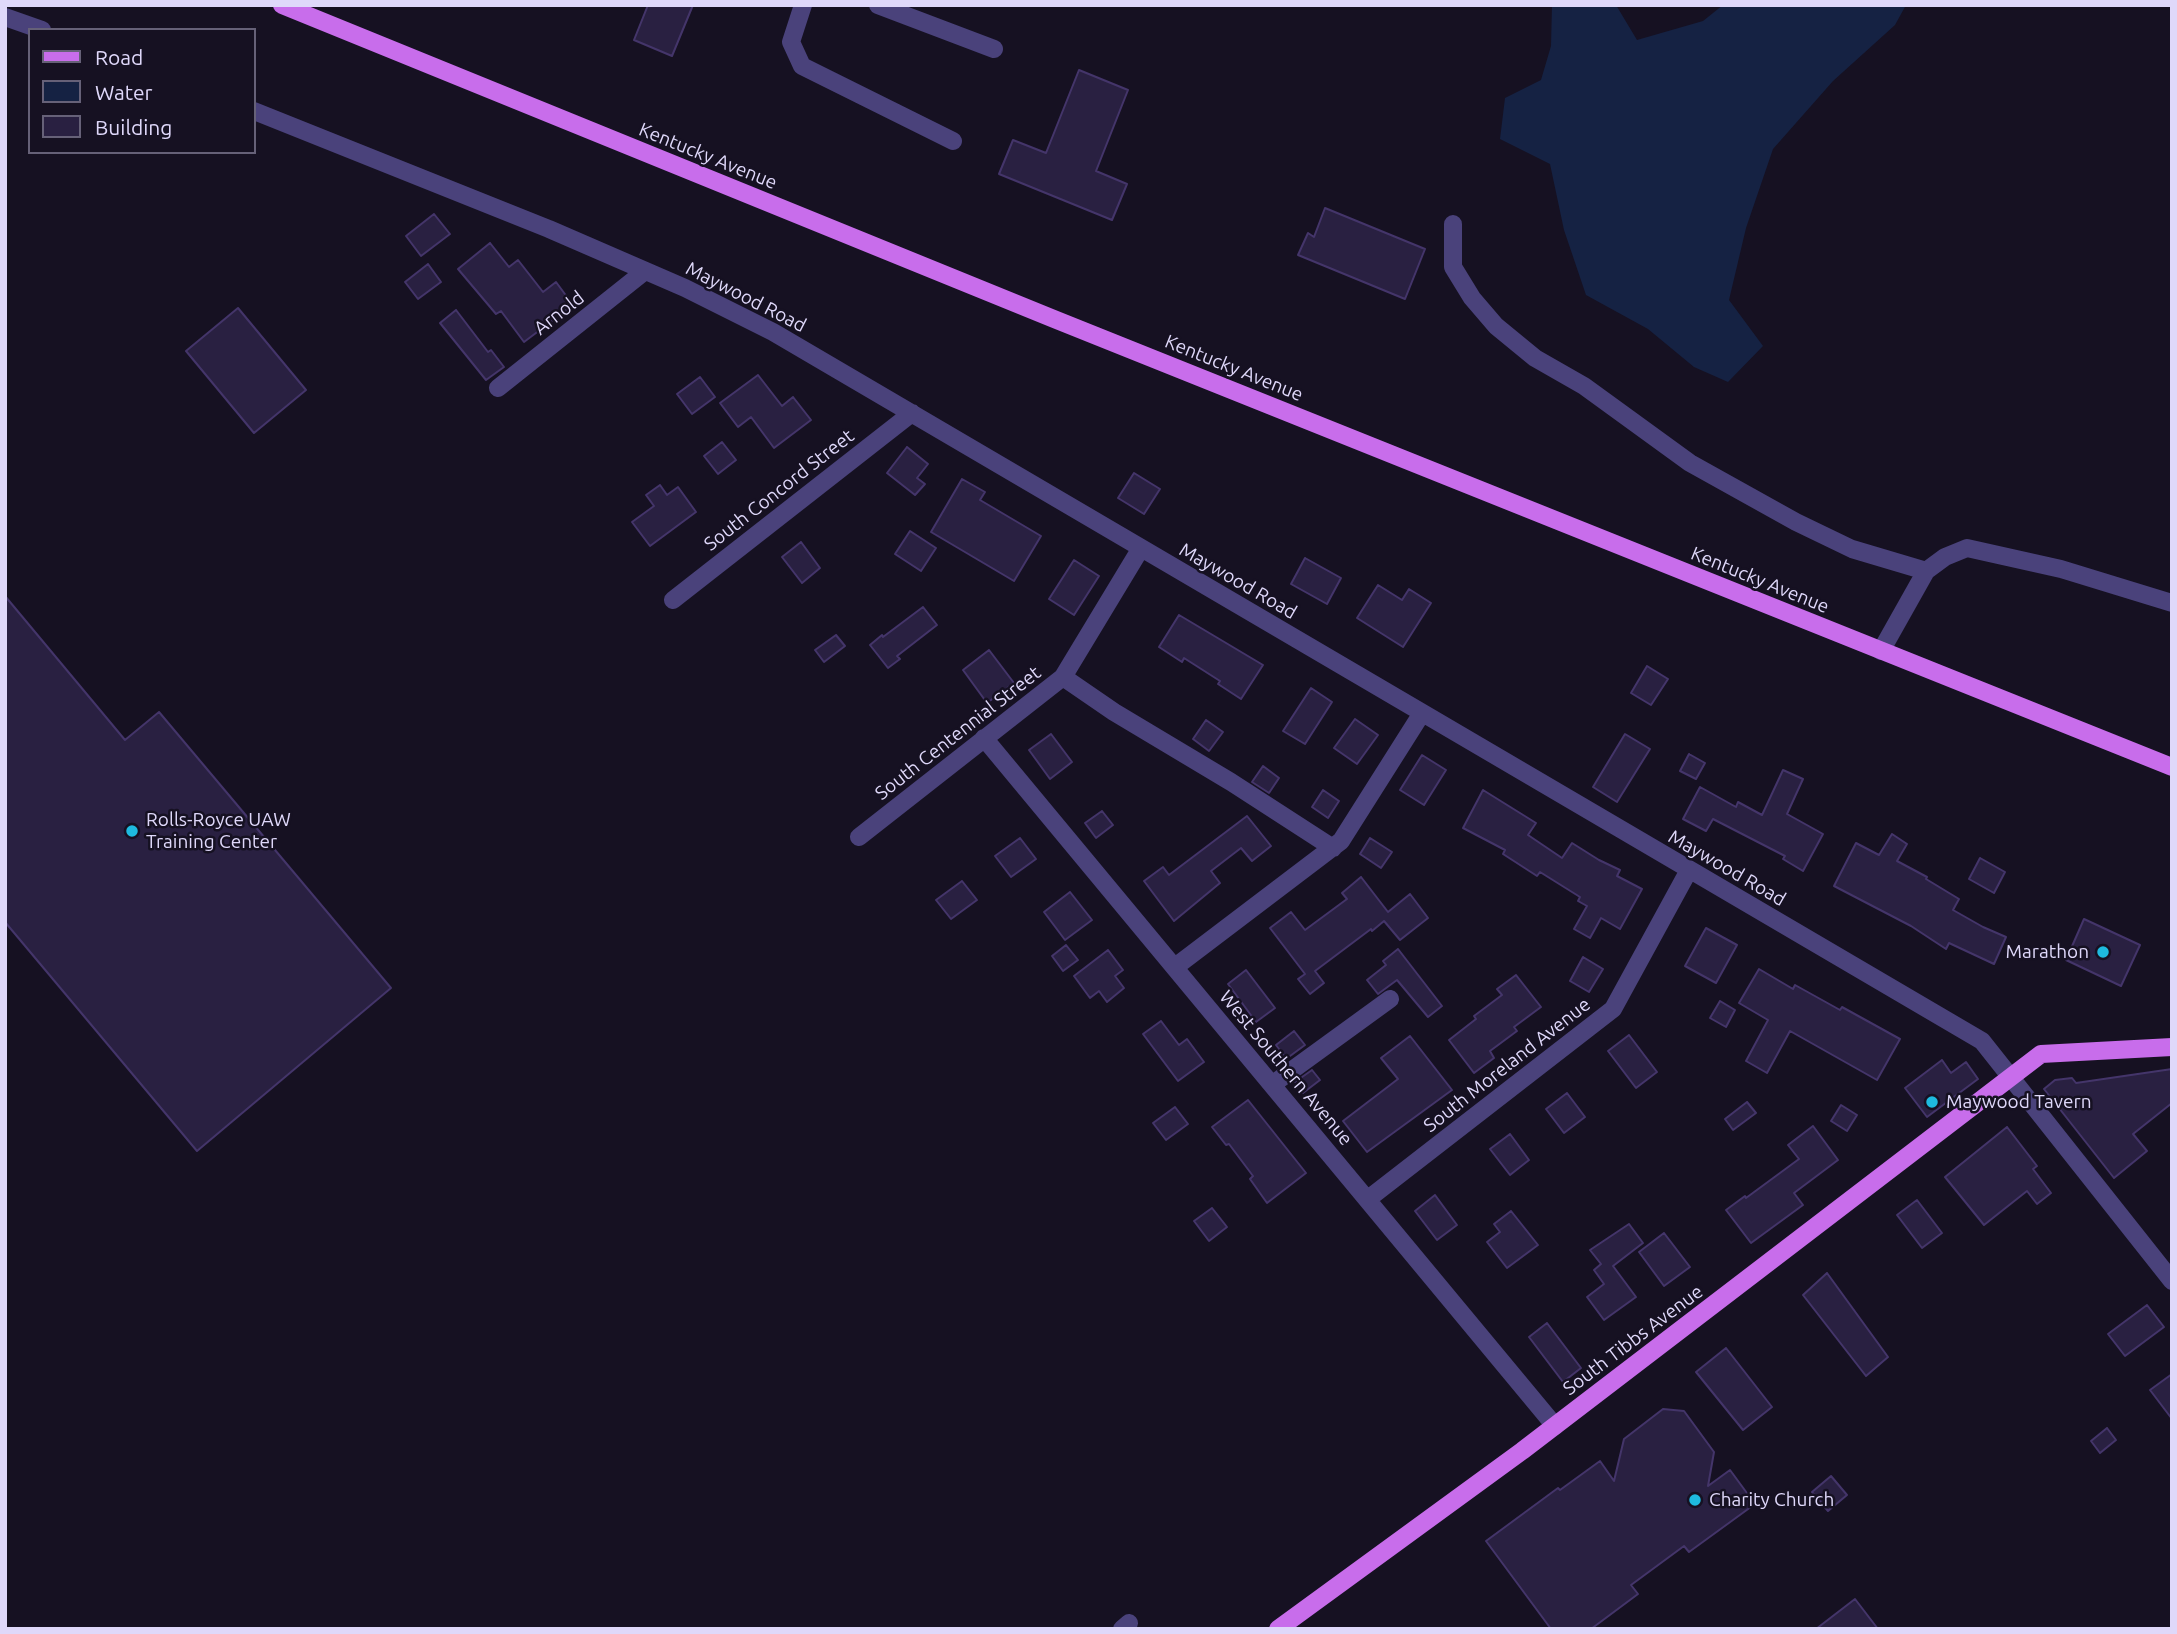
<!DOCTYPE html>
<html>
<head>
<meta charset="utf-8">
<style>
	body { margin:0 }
	#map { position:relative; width:2177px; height:1634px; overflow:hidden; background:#161122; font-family:Ubuntu,sans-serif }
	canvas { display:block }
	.frame { position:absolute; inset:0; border:7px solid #dfd8fa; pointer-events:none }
	.legend { position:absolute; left:28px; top:28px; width:228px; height:126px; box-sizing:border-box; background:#161122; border:2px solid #666178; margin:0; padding:9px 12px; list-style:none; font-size:21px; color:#dfd8fa }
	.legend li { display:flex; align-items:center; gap:14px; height:35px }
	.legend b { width:35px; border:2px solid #666178 }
</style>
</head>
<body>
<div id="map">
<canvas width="2177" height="1634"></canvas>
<div class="frame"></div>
<ul class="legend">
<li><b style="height:9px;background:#c86deb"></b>Road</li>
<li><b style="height:19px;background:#152243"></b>Water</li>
<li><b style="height:19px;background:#292041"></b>Building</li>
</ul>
</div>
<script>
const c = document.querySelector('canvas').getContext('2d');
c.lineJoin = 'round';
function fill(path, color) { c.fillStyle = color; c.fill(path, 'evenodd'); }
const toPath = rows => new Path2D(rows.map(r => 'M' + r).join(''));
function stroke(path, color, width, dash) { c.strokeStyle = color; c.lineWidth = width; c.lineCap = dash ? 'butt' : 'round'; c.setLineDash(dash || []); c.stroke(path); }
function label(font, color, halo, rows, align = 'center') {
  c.font = font + ' Ubuntu,sans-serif'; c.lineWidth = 5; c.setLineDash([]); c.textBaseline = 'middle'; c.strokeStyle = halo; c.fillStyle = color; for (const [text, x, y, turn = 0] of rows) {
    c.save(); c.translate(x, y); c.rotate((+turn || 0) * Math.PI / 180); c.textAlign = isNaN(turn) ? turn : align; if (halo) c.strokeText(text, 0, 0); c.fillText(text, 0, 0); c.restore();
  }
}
fill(toPath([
	[1552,5,1616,5,1637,40,1703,21,1723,5,1906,5,1895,25,1833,81,1773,149,1746,228,1729,300,1763,346,1728,382,1694,367,1648,329,1586,295,1564,230,1550,164,1500,139,1505,98,1541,80,1551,46]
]), '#152243');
const building = toPath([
	[648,5,693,5,672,56,634,40,648,5],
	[1079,70,1128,90,1096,171,1127,184,1112,220,999,174,1013,140,1046,153,1079,70],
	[1325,208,1425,249,1405,299,1298,255,1308,233,1314,237,1325,208],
	[434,214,450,234,421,256,406,236,434,214],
	[490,243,509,267,518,260,543,292,556,282,573,305,524,342,501,311,496,314,458,269,490,243],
	[428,264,441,282,418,299,405,282,428,264],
	[238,308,306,390,254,433,186,351,238,308],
	[456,310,488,352,491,350,504,367,486,380,440,323,456,310],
	[758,375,782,406,793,397,811,420,774,448,751,417,738,427,720,403,758,375],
	[700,377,715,397,692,414,677,394,700,377],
	[722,442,736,460,718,474,704,456,722,442],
	[907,447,928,464,917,478,925,484,915,495,887,473,907,447],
	[1134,473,1160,489,1144,514,1118,498,1134,473],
	[962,479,985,492,980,500,1041,536,1014,581,931,532,962,479],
	[660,485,667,495,678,487,696,512,650,546,632,522,654,506,646,495,660,485],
	[910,531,936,548,921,571,895,554,910,531],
	[801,542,820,568,802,583,782,557,801,542],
	[1305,558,1341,578,1327,604,1291,584,1305,558],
	[1074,560,1099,576,1074,615,1049,599,1074,560],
	[1378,585,1402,600,1409,589,1431,603,1403,647,1357,618,1378,585],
	[5,596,125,740,159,712,391,988,197,1151,5,922,5,596],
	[923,607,937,625,897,656,900,659,888,668,870,645,882,635,883,637,923,607],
	[1179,615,1263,665,1241,699,1218,684,1220,681,1184,658,1182,662,1159,647,1179,615],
	[836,635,845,646,824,662,815,650,836,635],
	[989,650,1014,683,987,703,963,670,989,650],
	[1647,666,1668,679,1651,705,1631,693,1647,666],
	[1311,688,1332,702,1305,744,1283,731,1311,688],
	[1355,719,1378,735,1357,764,1334,748,1355,719],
	[1206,720,1223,732,1209,751,1193,739,1206,720],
	[1051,734,1072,762,1050,779,1029,750,1051,734],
	[1625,734,1650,749,1617,802,1593,787,1625,734],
	[1689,754,1705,763,1696,779,1680,771,1689,754],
	[1422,755,1446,770,1424,805,1400,790,1422,755],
	[1263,766,1279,778,1269,793,1252,782,1263,766],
	[1783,770,1803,779,1787,814,1823,834,1803,871,1783,859,1785,856,1713,819,1706,831,1683,819,1700,787,1736,807,1738,802,1762,815,1783,770],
	[1323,790,1339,801,1328,818,1312,807,1323,790],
	[1483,790,1536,823,1528,835,1562,858,1572,843,1599,860,1620,870,1617,876,1642,889,1620,929,1601,918,1590,938,1574,929,1587,906,1578,901,1580,897,1540,872,1537,876,1503,854,1505,850,1463,828,1483,790],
	[1102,811,1113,825,1096,838,1085,823,1102,811],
	[1247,816,1271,846,1252,861,1241,848,1211,871,1220,883,1174,921,1144,881,1163,867,1169,875,1247,816],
	[1892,834,1907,844,1897,861,1927,877,1926,879,1959,899,1953,910,1983,927,2006,937,1994,964,1949,943,1946,949,1911,926,1834,886,1856,843,1879,855,1892,834],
	[1020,838,1036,859,1011,877,995,856,1020,838],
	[1370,838,1392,852,1381,868,1360,854,1370,838],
	[1980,858,2005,872,1994,893,1969,879,1980,858],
	[1361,877,1388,912,1410,894,1428,918,1400,940,1384,921,1372,931,1371,929,1315,971,1324,983,1310,994,1298,979,1305,974,1270,928,1291,912,1305,930,1347,899,1342,893,1361,877],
	[962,881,977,900,951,919,936,900,962,881],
	[1070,892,1092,920,1065,940,1044,912,1070,892],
	[2084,919,2140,945,2121,986,2066,960,2084,919],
	[1706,928,1737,945,1716,983,1685,966,1706,928],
	[1066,945,1078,960,1063,971,1052,956,1066,945],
	[1398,949,1442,1006,1428,1017,1397,980,1378,994,1367,980,1386,965,1383,961,1398,949],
	[1108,950,1123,970,1115,976,1124,988,1107,1002,1099,991,1090,998,1074,976,1108,950],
	[1583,957,1603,969,1589,992,1570,981,1583,957],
	[1759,969,1793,989,1795,985,1840,1010,1842,1007,1900,1039,1877,1080,1790,1031,1767,1073,1746,1061,1768,1020,1739,1003,1759,969],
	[1246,970,1275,1008,1256,1022,1228,984,1246,970],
	[1516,975,1541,1007,1514,1027,1517,1031,1490,1051,1494,1058,1474,1073,1449,1040,1476,1019,1474,1016,1502,995,1497,989,1516,975],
	[1720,1001,1735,1010,1726,1027,1710,1018,1720,1001],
	[1161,1021,1179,1045,1187,1039,1204,1062,1178,1081,1143,1034,1161,1021],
	[1294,1031,1305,1045,1286,1059,1276,1045,1294,1031],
	[1629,1035,1657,1072,1636,1088,1608,1051,1629,1035],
	[1410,1036,1452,1090,1367,1152,1343,1121,1398,1079,1381,1058,1410,1036],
	[1942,1060,1951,1073,1966,1062,1978,1079,1927,1117,1905,1088,1942,1060],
	[2172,1069,2172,1103,2133,1134,2147,1151,2114,1178,2044,1089,2055,1080,2072,1078,2076,1083,2172,1069],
	[1312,1070,1320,1080,1303,1093,1295,1082,1312,1070],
	[1567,1093,1585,1117,1564,1133,1546,1109,1567,1093],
	[1248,1100,1306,1173,1267,1203,1250,1179,1253,1176,1229,1144,1226,1145,1212,1127,1248,1100],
	[1747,1102,1756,1113,1733,1130,1725,1119,1747,1102],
	[1841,1105,1857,1115,1847,1131,1831,1121,1841,1105],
	[1175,1107,1188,1124,1166,1140,1153,1123,1175,1107],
	[1813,1126,1838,1160,1794,1193,1803,1205,1751,1243,1726,1210,1745,1196,1746,1198,1799,1159,1788,1145,1813,1126],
	[2007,1127,2037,1166,2033,1169,2051,1193,2037,1204,2027,1191,1984,1225,1945,1177,2007,1127],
	[1510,1134,1529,1160,1510,1175,1490,1149,1510,1134],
	[1435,1195,1457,1225,1437,1240,1415,1211,1435,1195],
	[1917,1200,1942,1233,1922,1248,1897,1215,1917,1200],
	[1212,1208,1227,1227,1209,1241,1194,1221,1212,1208],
	[1511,1211,1538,1245,1507,1268,1487,1242,1500,1232,1494,1224,1511,1211],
	[1629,1224,1643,1243,1613,1266,1636,1297,1604,1320,1587,1297,1604,1284,1594,1270,1601,1264,1590,1250,1629,1224],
	[1664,1233,1690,1267,1664,1286,1639,1252,1664,1233],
	[1827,1273,1888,1357,1866,1376,1803,1295,1827,1273],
	[2147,1305,2164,1327,2125,1356,2108,1334,2147,1305],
	[1547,1323,1581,1368,1563,1382,1529,1337,1547,1323],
	[1726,1348,1772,1407,1743,1430,1696,1372,1726,1348],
	[2172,1374,2172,1419,2150,1390,2172,1374],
	[1663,1409,1684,1411,1714,1452,1708,1486,1730,1470,1755,1504,1689,1552,1684,1546,1631,1585,1638,1594,1591,1629,1551,1629,1486,1541,1558,1488,1560,1490,1600,1461,1614,1481,1624,1439,1663,1409],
	[2107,1428,2116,1440,2100,1453,2091,1441,2107,1428],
	[1831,1476,1847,1495,1828,1511,1812,1492,1831,1476],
	[1855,1599,1878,1629,1816,1629,1855,1599]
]);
fill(building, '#292041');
stroke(building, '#44356a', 2);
stroke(toPath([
	[803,5,791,42,802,66,953,141],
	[878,5,994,49],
	[5,17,42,30],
	[254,111,549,229,685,288,773,332,1982,1041,2172,1281],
	[1453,224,1453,267,1472,298,1496,326,1535,358,1584,386,1690,463,1796,522,1852,549,1926,571],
	[498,388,645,271],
	[673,600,912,413],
	[1881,651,1926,571,1945,557,1967,548,2061,569,2172,603],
	[1063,677,1114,712,1231,782,1333,848],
	[984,738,1555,1426],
	[859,837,1063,677,1141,548],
	[1175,967,1341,841,1422,713],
	[1273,1084,1390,999],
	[1368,1199,1613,1009,1689,870],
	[1122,1629,1129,1623]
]), '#4a427b', 18);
stroke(toPath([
	[282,5,1054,319,2172,767],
	[1278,1629,1522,1451,2041,1054,2172,1047]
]), '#c86deb', 18);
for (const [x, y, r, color] of [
	[132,831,7,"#1ebadf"],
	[2103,952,7,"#1ebadf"],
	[1932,1102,7,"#1ebadf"],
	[1695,1500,7,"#1ebadf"]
]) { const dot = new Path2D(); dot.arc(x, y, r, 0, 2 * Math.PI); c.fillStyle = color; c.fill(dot); stroke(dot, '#161122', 2.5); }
label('19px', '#dfd8fa', '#161122', [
	["Kentucky Avenue",708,156,22],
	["Maywood Road",746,297,27],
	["Arnold",559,313,-38],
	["Kentucky Avenue",1234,368,22],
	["South Concord Street",779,490,-38],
	["Kentucky Avenue",1760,580,22],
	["Maywood Road",1238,581,30],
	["South Centennial Street",958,733,-38],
	["Maywood Road",1727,868,30],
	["South Moreland Avenue",1507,1065,-38],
	["West Southern Avenue",1286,1068,50],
	["South Tibbs Avenue",1633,1340,-37]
]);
label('19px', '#dfd8fa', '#161122', [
	["Rolls-Royce UAW",146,820],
	["Training Center",146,842],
	["Marathon",2089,952,"right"],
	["Maywood Tavern",1946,1102],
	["Charity Church",1709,1500]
], 'left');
</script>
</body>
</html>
